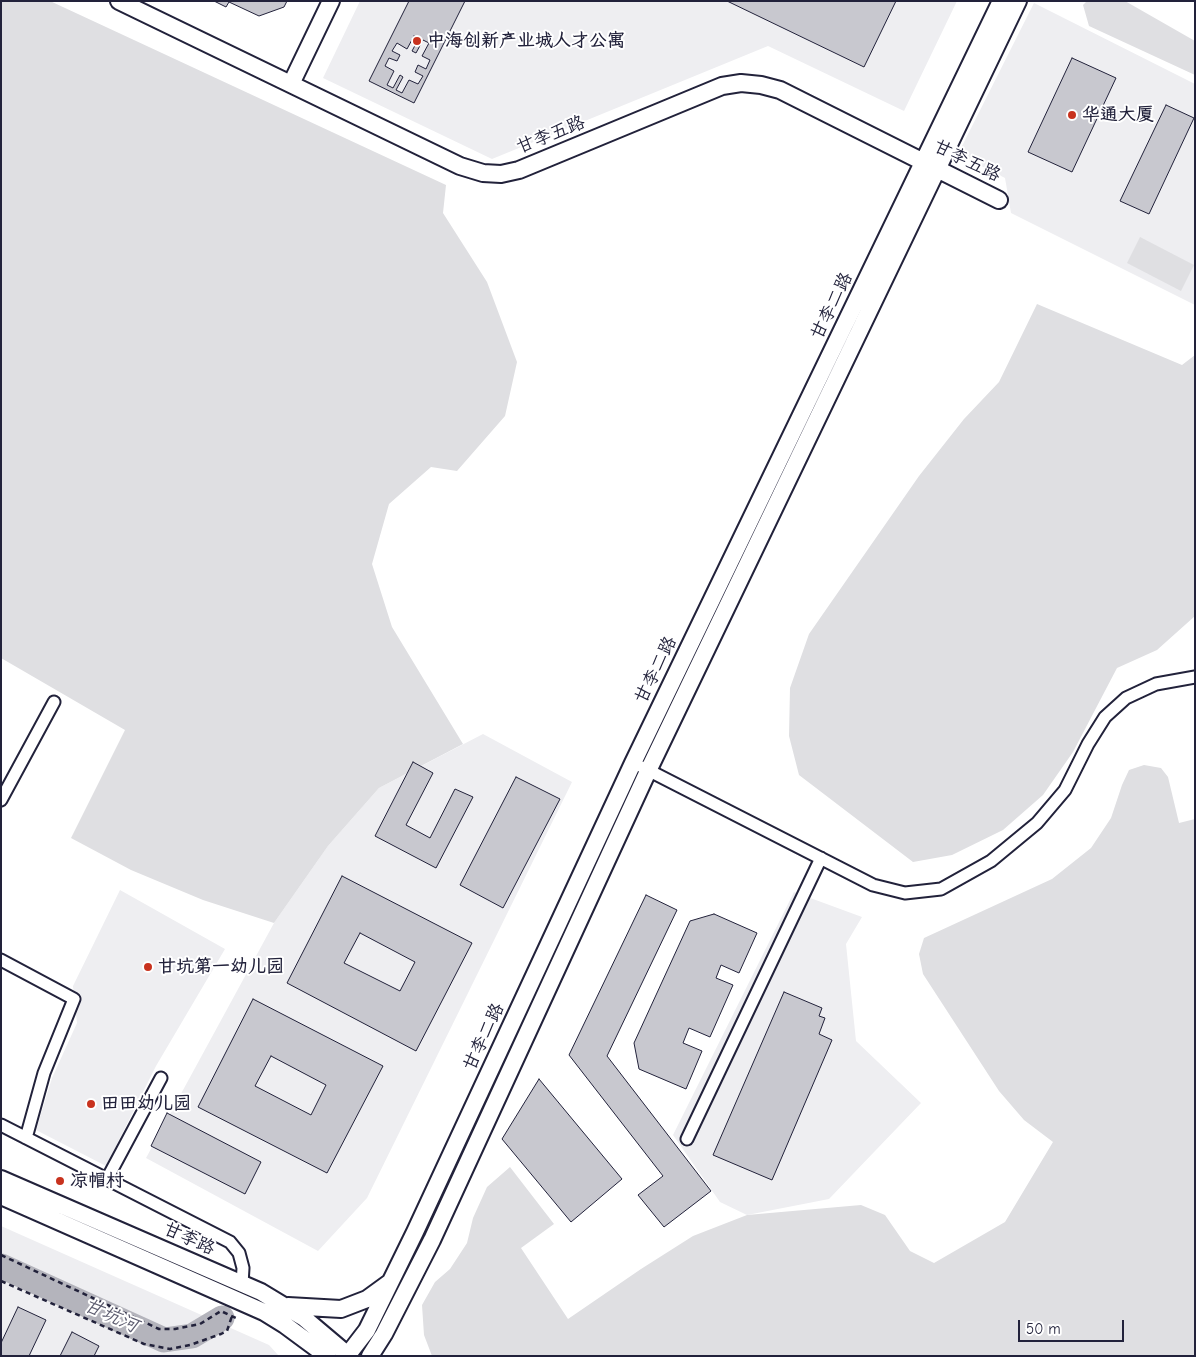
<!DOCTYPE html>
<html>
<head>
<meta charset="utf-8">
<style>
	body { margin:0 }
	#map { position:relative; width:1196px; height:1357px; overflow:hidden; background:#fff; font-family:"Comic Neue",sans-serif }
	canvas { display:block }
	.frame { position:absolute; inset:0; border:2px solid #22223b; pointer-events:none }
	.scale { position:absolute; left:1018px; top:1320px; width:106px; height:22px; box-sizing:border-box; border:2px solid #22223b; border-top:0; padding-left:6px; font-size:15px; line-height:18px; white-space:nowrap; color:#22223b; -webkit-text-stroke:4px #fff; paint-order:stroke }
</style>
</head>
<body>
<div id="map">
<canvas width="1196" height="1357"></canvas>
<div class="frame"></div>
<div class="scale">50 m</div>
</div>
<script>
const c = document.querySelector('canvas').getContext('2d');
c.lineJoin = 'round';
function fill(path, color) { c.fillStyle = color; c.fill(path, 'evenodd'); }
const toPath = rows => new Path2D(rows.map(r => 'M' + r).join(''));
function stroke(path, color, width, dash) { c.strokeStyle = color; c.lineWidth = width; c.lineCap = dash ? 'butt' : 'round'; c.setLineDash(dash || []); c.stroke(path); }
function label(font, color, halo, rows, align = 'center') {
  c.font = font + ' "Comic Neue","LXGW WenKai TC",sans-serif'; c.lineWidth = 4; c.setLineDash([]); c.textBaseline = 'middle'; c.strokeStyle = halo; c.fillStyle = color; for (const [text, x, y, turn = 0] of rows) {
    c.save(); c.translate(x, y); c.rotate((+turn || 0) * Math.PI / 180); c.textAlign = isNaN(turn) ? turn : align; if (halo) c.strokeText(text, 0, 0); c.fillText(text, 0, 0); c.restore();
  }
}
fill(toPath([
	[360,1,957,1,904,111,768,46,492,159,323,78],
	[1034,3,1195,84,1195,305,1011,213,1005,178,958,154],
	[483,734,572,782,367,1198,318,1251,146,1158,274,923,328,846,379,788],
	[120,890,225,949,156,1066,106,1166,36,1130,52,1078,77,1023,73,986],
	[794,892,862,917,846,944,856,1041,921,1103,829,1199,747,1215,720,1202,673,1135],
	[1,1226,269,1345,279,1356,1,1356]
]), '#eeeef1');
fill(toPath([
	[1,1,50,1,446,185,443,213,487,282,517,362,505,416,457,471,431,467,389,504,372,564,392,627,463,744,379,788,328,846,274,923,203,900,131,870,71,838,125,730,1,658],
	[1087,1,1125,1,1195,41,1195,75,1089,26,1083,5],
	[1140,237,1194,265,1181,291,1127,263],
	[1037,304,1182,365,1195,355,1195,616,1157,650,1117,668,1073,752,1043,795,1003,830,952,855,913,862,799,775,789,736,790,688,809,634,919,476,964,419,999,382],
	[1144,765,1161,768,1168,777,1179,823,1195,819,1195,1356,432,1356,424,1335,422,1305,435,1282,450,1269,467,1243,473,1218,487,1187,510,1167,554,1224,521,1248,568,1319,641,1269,693,1236,747,1215,861,1205,885,1215,910,1251,934,1263,1005,1222,1053,1142,1024,1120,999,1091,923,974,919,954,924,938,1052,879,1091,848,1111,818,1122,785,1129,770]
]), '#dfdfe2');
stroke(toPath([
	[1,1266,164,1340,192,1336,222,1318]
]), '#b4b4bc', 25);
const building = toPath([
	[214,1,287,1,284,7,259,16,229,2,226,7,214,1],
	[409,1,465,1,414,103,369,81,409,1],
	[727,1,896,1,864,67,727,1],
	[414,36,419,38,412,51,416,53,423,40,429,43,422,56,430,60,426,69,418,65,415,72,423,76,418,84,409,80,402,93,396,90,403,77,400,75,393,88,387,85,394,71,385,66,389,58,397,61,400,55,392,51,397,43,407,49,414,36],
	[1072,58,1116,78,1072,172,1028,152,1072,58],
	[1166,105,1194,118,1149,214,1120,201,1166,105],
	[413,762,433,773,406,825,430,838,455,789,473,797,436,868,375,836,413,762],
	[516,777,560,799,503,908,460,885,516,777],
	[342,876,472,943,416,1051,287,983,342,876],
	[360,933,415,962,400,991,344,963,360,933],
	[646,895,677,910,607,1056,711,1191,664,1227,638,1195,663,1176,569,1055,646,895],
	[714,914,757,933,739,973,721,965,716,978,733,985,710,1037,689,1028,683,1043,702,1051,686,1089,639,1069,634,1043,690,921,714,914],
	[784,992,822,1008,819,1016,825,1018,819,1034,832,1040,772,1180,713,1155,784,992],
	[253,999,383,1066,327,1173,198,1107,253,999],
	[271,1056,326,1085,311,1115,255,1086,271,1056],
	[539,1079,622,1179,571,1222,502,1139,539,1079],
	[167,1113,261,1162,245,1194,151,1146,167,1113],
	[18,1307,46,1320,29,1356,1,1356,1,1343,18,1307],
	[72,1332,99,1346,94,1356,60,1356,72,1332]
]);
fill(building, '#c8c8cf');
stroke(building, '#22223b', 1);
const street = toPath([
	[642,767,873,885,905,893,941,889,991,861,1037,823,1065,790,1088,744,1105,717,1126,698,1156,684,1195,677],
	[1,800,54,702],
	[1,960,74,999,44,1073,26,1138],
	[1,1125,230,1242,239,1253,243,1268,242,1284],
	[687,1139,821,858],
	[107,1179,161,1078]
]);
const secondary = toPath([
	[119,1,460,166,483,173,501,174,519,170,722,86,741,83,761,85,780,90,999,200],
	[291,84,331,1],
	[1,1179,261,1292,304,1318,349,1356],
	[1,1196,264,1312,285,1325,327,1356],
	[288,1306,341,1309,367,1299,389,1283],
	[347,1356,367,1330,415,1232,633,763,1001,1],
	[370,1356,384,1334,432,1240,648,771,1018,1]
]);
stroke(street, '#22223b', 15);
stroke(secondary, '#22223b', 20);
stroke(toPath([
	[1,1255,159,1329,175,1329,200,1324,221,1311],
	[1,1281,144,1344,170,1349,190,1345,221,1334,227,1331,232,1316],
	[223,1312,236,1318]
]), '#22223b', 2.5, [5, 4]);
stroke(street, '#fff', 11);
stroke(secondary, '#fff', 16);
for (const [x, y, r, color] of [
	[417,41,5,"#c8321e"],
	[1072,115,5,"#c8321e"],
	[148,967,5,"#c8321e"],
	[91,1104,5,"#c8321e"],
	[60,1181,5,"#c8321e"]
]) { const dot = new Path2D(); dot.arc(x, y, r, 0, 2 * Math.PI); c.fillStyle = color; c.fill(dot); stroke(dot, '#fff', 2); }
label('bold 18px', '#22223b', '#fff', [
	["中海创新产业城人才公寓",427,41],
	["华通大厦",1082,115],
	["甘坑第一幼儿园",158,967],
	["田田幼儿园",101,1104],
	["凉帽村",70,1181]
], 'left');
label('18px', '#22223b', '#fff', [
	["甘李五路",551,135,-22],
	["甘李五路",967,161,26],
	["甘李二路",832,306,-64],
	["甘李二路",656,670,-64],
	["甘李二路",484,1037,-65],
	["甘李路",189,1239,24]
]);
label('italic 19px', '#5c5c6f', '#fff', [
	["甘坑河",111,1316,24]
]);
</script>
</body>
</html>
